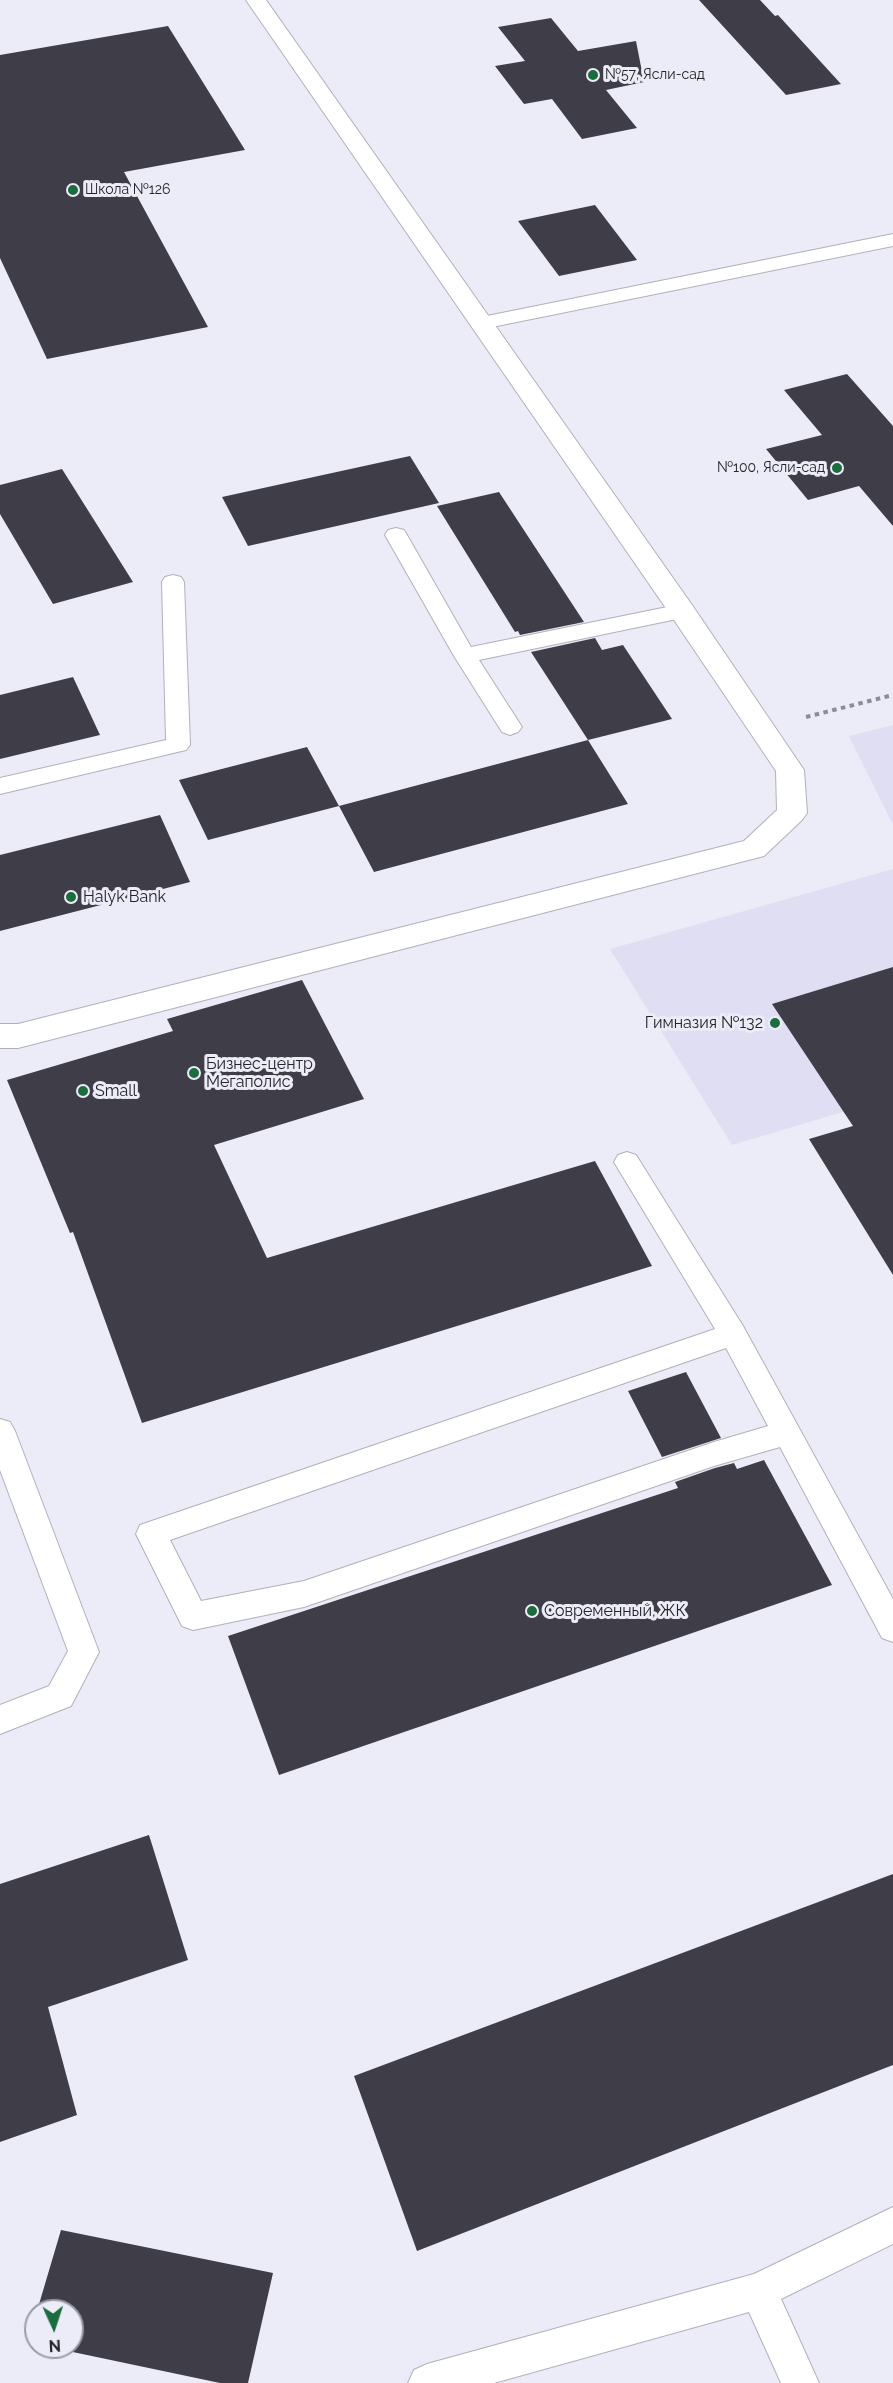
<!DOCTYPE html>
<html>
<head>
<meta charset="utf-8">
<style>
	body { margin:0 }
	#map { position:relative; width:893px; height:2383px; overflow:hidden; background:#ecebf8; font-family:Raleway,sans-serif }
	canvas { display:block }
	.north { position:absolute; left:24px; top:2299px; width:60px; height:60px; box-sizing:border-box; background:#ecebf8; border:2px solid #9c9ba5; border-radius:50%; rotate:177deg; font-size:16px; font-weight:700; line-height:24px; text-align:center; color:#242429 }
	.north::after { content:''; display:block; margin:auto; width:21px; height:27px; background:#1c6c3d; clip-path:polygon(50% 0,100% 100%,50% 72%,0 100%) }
</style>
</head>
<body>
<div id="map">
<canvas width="893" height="2383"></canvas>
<div class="north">N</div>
</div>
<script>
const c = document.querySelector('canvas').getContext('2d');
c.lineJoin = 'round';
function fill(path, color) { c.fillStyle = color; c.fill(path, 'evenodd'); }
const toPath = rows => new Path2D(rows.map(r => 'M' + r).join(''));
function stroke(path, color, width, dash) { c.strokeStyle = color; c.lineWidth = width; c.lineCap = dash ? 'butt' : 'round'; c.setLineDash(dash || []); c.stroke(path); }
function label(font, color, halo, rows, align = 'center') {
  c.font = font + ' Raleway,sans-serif'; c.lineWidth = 6; c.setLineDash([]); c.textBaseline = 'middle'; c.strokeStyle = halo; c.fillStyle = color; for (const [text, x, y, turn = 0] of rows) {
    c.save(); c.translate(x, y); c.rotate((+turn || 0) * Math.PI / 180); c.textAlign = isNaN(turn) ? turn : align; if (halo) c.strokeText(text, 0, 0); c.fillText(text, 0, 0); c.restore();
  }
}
fill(toPath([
	[893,725,893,825,849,736],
	[893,869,893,1097,732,1145,610,949]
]), '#e0def2');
fill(toPath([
	[699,0,760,0,775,16,778,15,841,84,786,95],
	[551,18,578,51,636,41,644,82,606,90,637,128,582,139,552,99,524,104,495,66,525,61,498,27],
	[168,26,245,150,124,172,208,327,47,359,0,258,0,55],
	[595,205,637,260,559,276,518,221],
	[847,374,893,426,893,526,859,486,808,500,766,449,822,435,784,390],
	[410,456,439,503,248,546,222,497],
	[62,469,133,582,53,604,0,514,0,485],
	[499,492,584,622,520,635,518,631,515,632,437,506],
	[595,638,602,650,623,645,672,719,588,740,531,652],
	[73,677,100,735,0,759,0,695],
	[588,740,628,804,374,872,339,806],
	[307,747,339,806,208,840,179,780],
	[160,815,190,882,0,931,0,855],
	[893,967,893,1275,809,1139,853,1126,772,1004],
	[302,980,364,1099,214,1145,267,1258,595,1161,652,1266,142,1423,73,1232,70,1233,7,1080,173,1031,167,1019],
	[686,1372,721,1438,662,1457,628,1391],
	[764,1460,832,1585,279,1775,228,1636,678,1488,675,1482,715,1468,734,1463,737,1469],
	[149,1835,188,1960,48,2007,77,2115,0,2142,0,1884],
	[893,1874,893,2065,417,2251,354,2076],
	[61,2230,273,2273,248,2383,220,2383,49,2347,72,2347,72,2311,37,2311]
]), '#3f3e48');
const service = toPath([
	[893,234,893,246,482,329,475,327,472,323,475,319,482,317,893,234],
	[396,528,404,530,407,535,471,647,682,604,690,606,693,611,690,616,682,618,479,660,522,727,518,732,510,735,502,732,454,656,385,535,388,530,396,528],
	[173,575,181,577,184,582,190,745,186,750,0,794,0,778,166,740,162,582,165,577,173,575],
	[627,1152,636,1155,743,1326,893,1599,893,1642,882,1638,780,1447,714,1466,304,1607,193,1630,182,1626,136,1534,140,1525,715,1329,614,1162,618,1155,627,1152],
	[726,1348,768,1426,714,1442,304,1581,201,1601,170,1540,726,1348],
	[0,1419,10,1422,15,1431,99,1652,71,1706,0,1734,0,1705,49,1686,68,1651,0,1470,0,1419],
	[893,2207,893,2244,781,2299,819,2383,781,2383,749,2312,494,2383,408,2383,414,2370,427,2364,754,2274,893,2207]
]);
const minor = toPath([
	[246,0,266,0,692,605,804,770,807,813,802,820,764,856,18,1048,0,1048,0,1024,18,1024,744,841,777,810,776,771,672,617,246,0]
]);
stroke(service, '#b1b0bc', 2);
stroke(minor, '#b1b0bc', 2);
stroke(toPath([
	[806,717,893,695]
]), '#8d8c95', 4, [4.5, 4.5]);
fill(service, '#fff');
fill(minor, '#fff');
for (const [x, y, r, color] of [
	[593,75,6,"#1c6c3d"],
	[73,190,6,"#1c6c3d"],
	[837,468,6,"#1c6c3d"],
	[71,897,6,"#1c6c3d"],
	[775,1023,6,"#1c6c3d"],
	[194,1073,6,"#1c6c3d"],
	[83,1091,6,"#1c6c3d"],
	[532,1611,6,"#1c6c3d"]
]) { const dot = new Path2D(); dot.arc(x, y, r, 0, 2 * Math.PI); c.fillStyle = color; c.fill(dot); stroke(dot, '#ecebf8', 2); }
label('14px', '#242429', '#ecebf8', [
	["№57, Ясли-сад",605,75],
	["Школа №126",85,190],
	["№100, Ясли-сад",825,468,"right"]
], 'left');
label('16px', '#242429', '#ecebf8', [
	["Halyk Bank",83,897],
	["Гимназия №132",763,1023,"right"],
	["Бизнес-центр",206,1064],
	["Мегаполис",206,1082],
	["Small",95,1091],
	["Современный, ЖК",544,1611]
], 'left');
</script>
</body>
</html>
